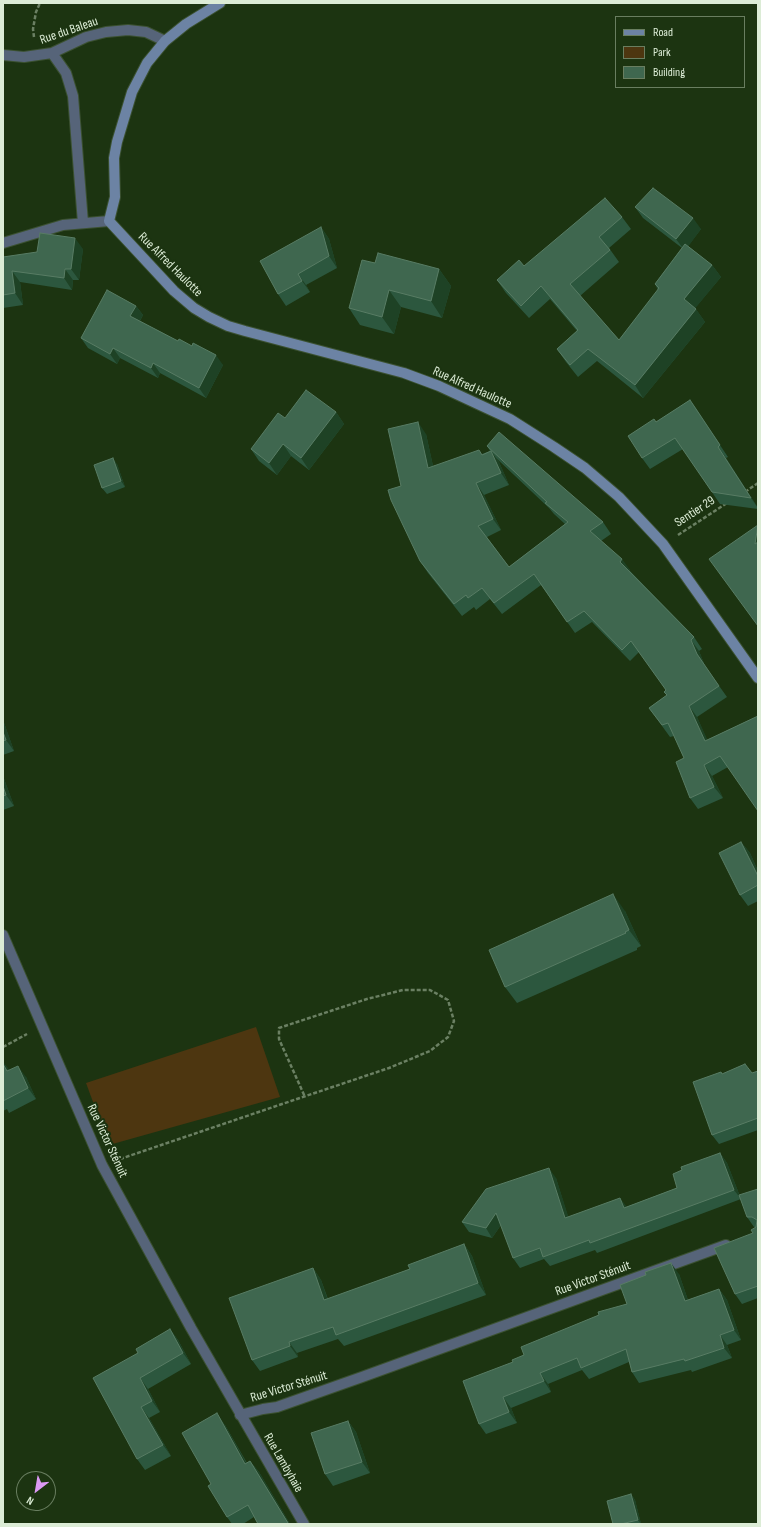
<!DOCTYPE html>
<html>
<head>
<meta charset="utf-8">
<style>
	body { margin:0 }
	#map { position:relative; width:761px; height:1527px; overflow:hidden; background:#1c3411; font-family:"Sofia Sans Condensed",sans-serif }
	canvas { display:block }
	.frame { position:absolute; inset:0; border:4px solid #dcecd6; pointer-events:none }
	.legend { position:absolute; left:615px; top:16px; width:130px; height:72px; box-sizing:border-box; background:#1c3411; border:1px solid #697e60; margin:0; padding:5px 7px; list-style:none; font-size:12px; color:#dcecd6 }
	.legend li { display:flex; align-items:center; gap:8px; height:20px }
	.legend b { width:20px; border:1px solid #697e60 }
	.north { position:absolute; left:16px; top:1471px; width:40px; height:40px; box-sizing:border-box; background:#1c3411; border:1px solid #697e60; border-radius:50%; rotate:211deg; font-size:11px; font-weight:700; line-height:16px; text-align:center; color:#dcecd6 }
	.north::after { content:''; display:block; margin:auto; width:14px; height:18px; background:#dc99f4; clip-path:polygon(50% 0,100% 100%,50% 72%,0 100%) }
</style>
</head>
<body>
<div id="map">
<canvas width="761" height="1527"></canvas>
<div class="frame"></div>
<ul class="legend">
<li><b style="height:5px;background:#6c83a4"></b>Road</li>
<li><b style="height:11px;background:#4d3610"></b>Park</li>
<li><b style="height:11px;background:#3f674f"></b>Building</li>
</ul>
<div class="north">N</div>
</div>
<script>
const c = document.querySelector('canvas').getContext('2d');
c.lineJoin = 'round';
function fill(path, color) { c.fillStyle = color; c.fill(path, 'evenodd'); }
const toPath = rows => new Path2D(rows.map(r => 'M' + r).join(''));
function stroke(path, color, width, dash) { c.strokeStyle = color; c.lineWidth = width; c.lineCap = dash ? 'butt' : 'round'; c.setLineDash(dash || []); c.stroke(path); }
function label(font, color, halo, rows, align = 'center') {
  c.font = font + ' "Sofia Sans Condensed",sans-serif'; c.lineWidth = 4; c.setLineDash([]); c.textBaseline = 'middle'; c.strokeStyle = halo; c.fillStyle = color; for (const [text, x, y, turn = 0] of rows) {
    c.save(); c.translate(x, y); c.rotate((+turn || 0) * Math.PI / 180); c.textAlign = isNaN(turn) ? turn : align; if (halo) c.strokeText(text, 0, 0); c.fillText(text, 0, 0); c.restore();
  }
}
fill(toPath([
	[256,1027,280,1097,109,1145,86,1083]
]), '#4d3610');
const street = toPath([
	[52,53,66,73,73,96,83,223],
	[3,55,24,57,52,53,86,37,106,32,128,30,146,32,165,41],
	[3,243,63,225,109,221],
	[3,935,102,1165,191,1328,304,1524],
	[240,1415,263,1409,277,1407,362,1377,726,1245]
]);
const secondary = toPath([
	[220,3,186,24,165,41,147,63,132,92,117,142,114,158,115,197,109,221,174,291,194,308,209,317,228,326,245,331,404,373,439,386,510,419,554,447,585,468,619,497,663,544,758,678]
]);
stroke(street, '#3b5131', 12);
stroke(secondary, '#3b5131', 12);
stroke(toPath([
	[34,37,33,29,36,12,40,3],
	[745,492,758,483],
	[678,535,727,503],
	[3,1047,27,1034],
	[120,1159,291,1101,389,1068,430,1051,448,1037,454,1021,448,1000,430,990,403,990,367,999,279,1028,279,1039,305,1097]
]), '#6b8063', 2.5, [4, 2]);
stroke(street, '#566479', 10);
stroke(secondary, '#6c83a4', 10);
fill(toPath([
	[635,207,701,229,688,246,712,265,721,277,695,308,705,322,643,398,597,361,578,377,566,362,557,349,577,331,550,299,529,318,506,293,497,280,622,217,631,229,609,248,619,262,580,296,619,340,658,290,655,284,682,248,643,218],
	[321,227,329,239,337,268,306,285,310,292,286,306,278,294],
	[83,249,79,280,73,280,72,290,20,282,23,305,3,308,3,257],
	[375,263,439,269,451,286,442,318,401,307,394,334,360,325,349,308],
	[136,306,143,315,140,321,223,365,206,398,160,373,158,378,120,358,117,364,88,348,81,338],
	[690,400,728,457,726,458,758,508,758,509,720,504,683,449,650,469,642,458,656,422],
	[336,412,344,424,309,470,291,456,277,475,259,461,251,449],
	[426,434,433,466,482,454,490,451,487,446,603,522,611,534,601,541,630,570,630,571,694,637,702,649,699,651,705,666,727,697,697,717,707,740,758,716,728,767,712,776,723,798,698,809,690,798,684,758,674,736,670,737,649,708,667,695,666,690,639,652,630,661,592,622,575,633,541,585,502,614,490,599,476,610,474,607,462,616,428,573,420,561,401,486],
	[496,458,549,508,554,514,565,524,509,567,487,537,501,530,484,495,509,485,499,462],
	[117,464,125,487,107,494,102,488],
	[3,720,14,751,3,755],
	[3,776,14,806,3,810],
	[741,842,750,853,758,871,758,901,748,906,740,895],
	[625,911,641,946,637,948,637,950,517,1003,505,987],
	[3,1062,9,1070,26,1077,36,1099,9,1113,7,1109,3,1111],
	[758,1071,758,1130,719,1144,712,1135,721,1072,722,1074,752,1073],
	[720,1153,727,1163,741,1199,597,1253,595,1250,550,1266,544,1259,520,1268,513,1258,501,1225,492,1238,469,1232,462,1222,556,1178,568,1217,626,1207,677,1188,682,1170],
	[758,1189,758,1298,742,1304,735,1294,753,1233,755,1227,754,1227,747,1217],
	[464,1244,472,1256,486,1295,344,1346,338,1339,297,1353,298,1357,260,1371,252,1360,313,1268,321,1280,328,1299,410,1269],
	[679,1274,688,1300,719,1289,727,1300,741,1340,727,1345,732,1358,692,1372,691,1370,639,1383,632,1372,629,1362,589,1379,582,1370,548,1384,551,1392,511,1408,517,1423,486,1434,479,1424,513,1362,524,1355,627,1304],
	[170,1329,178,1340,191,1364,148,1389,160,1412,149,1418,171,1456,145,1470,137,1459,138,1353],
	[348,1421,356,1432,370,1473,333,1486,325,1474],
	[225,1425,247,1463,250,1461,259,1472,290,1524,258,1524,254,1517,243,1524,232,1524,227,1517,211,1484],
	[631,1494,635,1500,641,1524,613,1524]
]), '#2c573e');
fill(toPath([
	[693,218,701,229,685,251,676,239],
	[321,227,329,239,337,268,329,256],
	[75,238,83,249,79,280,71,269],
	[712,265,721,277,693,311,684,299],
	[65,269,73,280,72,290,64,278],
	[439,269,451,286,442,318,431,301],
	[12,271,20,282,23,305,15,293],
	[298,274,306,285,310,292,302,281],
	[389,290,401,307,394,334,382,317],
	[136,306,143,315,137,326,130,316],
	[696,309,705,322,643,398,635,385],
	[113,348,120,358,117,364,110,354],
	[216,355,223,365,206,398,199,388],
	[153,363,160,373,158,378,151,368],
	[690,400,698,411,728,457],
	[336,412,344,424,309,470,301,458],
	[418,422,426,434,436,480,428,468],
	[283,444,291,456,277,475,269,463],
	[718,447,726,458,758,508,751,498],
	[491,451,499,462,509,485,501,473],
	[113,458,117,464,125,487,121,481],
	[476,483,484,495,501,530,493,519],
	[758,525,758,548,755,544],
	[622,559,630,570,628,573,620,562],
	[691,640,699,651,705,666,697,654],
	[689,706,697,717,713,752,705,741],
	[3,720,14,751,6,740,3,732],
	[704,765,712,776,723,798,714,787],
	[3,776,14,806,6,795,3,786],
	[741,842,750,853,758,871,758,876],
	[613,894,625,911,641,946,629,930],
	[3,1062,8,1068,15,1083,7,1071,3,1064],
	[18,1066,26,1077,36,1099,28,1088],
	[720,1153,727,1163,741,1199,734,1190],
	[549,1168,556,1178,572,1228,565,1218],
	[620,1198,627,1207,624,1208],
	[496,1213,503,1222,492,1238,486,1228],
	[464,1244,472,1256,486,1295,478,1283],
	[671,1263,679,1274,692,1312,685,1301],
	[313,1268,321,1280,332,1312,324,1300],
	[719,1289,727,1300,741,1340,734,1330],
	[170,1329,178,1340,191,1364,183,1353],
	[720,1335,727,1345,732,1358,724,1348],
	[289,1342,297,1353,298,1357,290,1346],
	[540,1373,548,1384,551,1392,544,1381],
	[140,1378,148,1389,160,1412,152,1401],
	[503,1397,511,1408,517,1423,509,1412],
	[141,1407,149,1418,171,1456,163,1445],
	[217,1413,225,1425,253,1475,245,1464],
	[348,1421,356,1432,370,1473,362,1462],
	[250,1461,259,1472,290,1524,288,1523],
	[631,1494,635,1500,641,1524,638,1520]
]), '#1e4225');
const building = toPath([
	[653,188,693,218,676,239,635,207,653,188],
	[605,198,622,217,599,237,610,250,570,284,619,340,659,288,655,284,685,244,712,265,684,299,696,309,635,385,588,349,570,365,557,349,578,330,541,286,521,306,497,280,519,260,524,266,605,198],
	[321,227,329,256,298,274,302,281,278,294,260,261,321,227],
	[40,233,75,238,71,269,65,269,64,278,12,271,15,293,3,295,3,257,37,252,40,233],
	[378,253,439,269,431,301,389,290,382,317,349,308,362,260,375,263,378,253],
	[107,290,136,306,130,316,178,341,179,339,192,346,193,343,216,355,199,388,153,363,151,368,113,348,110,354,81,338,107,290],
	[306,390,336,412,301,458,283,444,269,463,251,449,278,413,285,418,306,390],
	[690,400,720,445,718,447,751,498,712,492,675,438,642,458,628,436,654,419,656,422,690,400],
	[418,422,428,468,479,450,482,455,491,451,501,473,476,483,493,519,478,526,509,567,568,522,545,503,547,502,487,446,499,432,603,522,590,531,622,559,620,562,694,637,691,640,697,654,719,686,689,706,705,741,758,716,758,811,720,756,704,765,714,787,690,798,676,762,684,758,668,723,662,725,649,708,667,695,664,692,666,690,631,641,622,650,584,611,567,622,534,574,494,603,482,588,468,598,466,595,454,604,420,561,391,500,388,490,401,486,388,429,418,422],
	[113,458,121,481,102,488,94,465,113,458],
	[758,525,755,544,758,542,758,626,709,559,758,525],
	[3,732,6,740,3,741,3,732],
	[3,786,6,795,3,796,3,786],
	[741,842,758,876,758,885,740,895,719,853,741,842],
	[613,894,629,930,625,932,626,933,505,987,489,950,613,894],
	[3,1064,7,1071,18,1066,28,1088,3,1101,3,1064],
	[745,1064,752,1073,758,1071,758,1118,712,1135,693,1082,721,1072,722,1074,745,1064],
	[720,1153,734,1190,590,1243,589,1240,543,1257,540,1248,513,1258,496,1213,486,1228,462,1222,486,1189,549,1168,565,1218,620,1198,624,1208,677,1188,673,1174,682,1170,681,1167,720,1153],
	[758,1189,758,1286,735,1294,714,1248,753,1233,751,1230,756,1227,757,1220,752,1217,747,1217,739,1195,758,1189],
	[464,1244,478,1283,336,1335,333,1327,289,1342,290,1346,252,1360,229,1298,313,1268,324,1300,410,1269,408,1265,464,1244],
	[671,1263,685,1301,719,1289,734,1330,720,1335,724,1348,685,1361,684,1359,632,1372,626,1349,581,1368,577,1358,540,1373,544,1381,503,1397,509,1412,479,1424,463,1381,513,1362,512,1360,524,1355,521,1347,599,1315,598,1312,627,1304,620,1285,646,1275,645,1272,671,1263],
	[170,1329,183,1353,140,1378,152,1401,141,1407,163,1445,137,1459,93,1378,138,1353,136,1349,170,1329],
	[217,1413,245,1464,250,1461,288,1523,287,1524,258,1524,248,1505,227,1517,208,1486,211,1484,182,1433,217,1413],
	[348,1421,362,1462,325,1474,311,1433,348,1421],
	[631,1494,638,1520,621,1524,613,1524,607,1501,631,1494]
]);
fill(building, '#3f674f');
stroke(building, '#587c64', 1);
label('13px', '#dcecd6', '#1c3411', [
	["Rue du Baleau",69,31,-19],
	["Rue Alfred Haulotte",170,265,45],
	["Rue Alfred Haulotte",472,388,24],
	["Sentier 29",695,512,-33],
	["Rue Victor Sténuit",107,1141,65],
	["Rue Victor Sténuit",593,1279,-20],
	["Rue Victor Sténuit",289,1387,-17],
	["Rue Lambyhaie",283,1463,60]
]);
</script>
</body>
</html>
